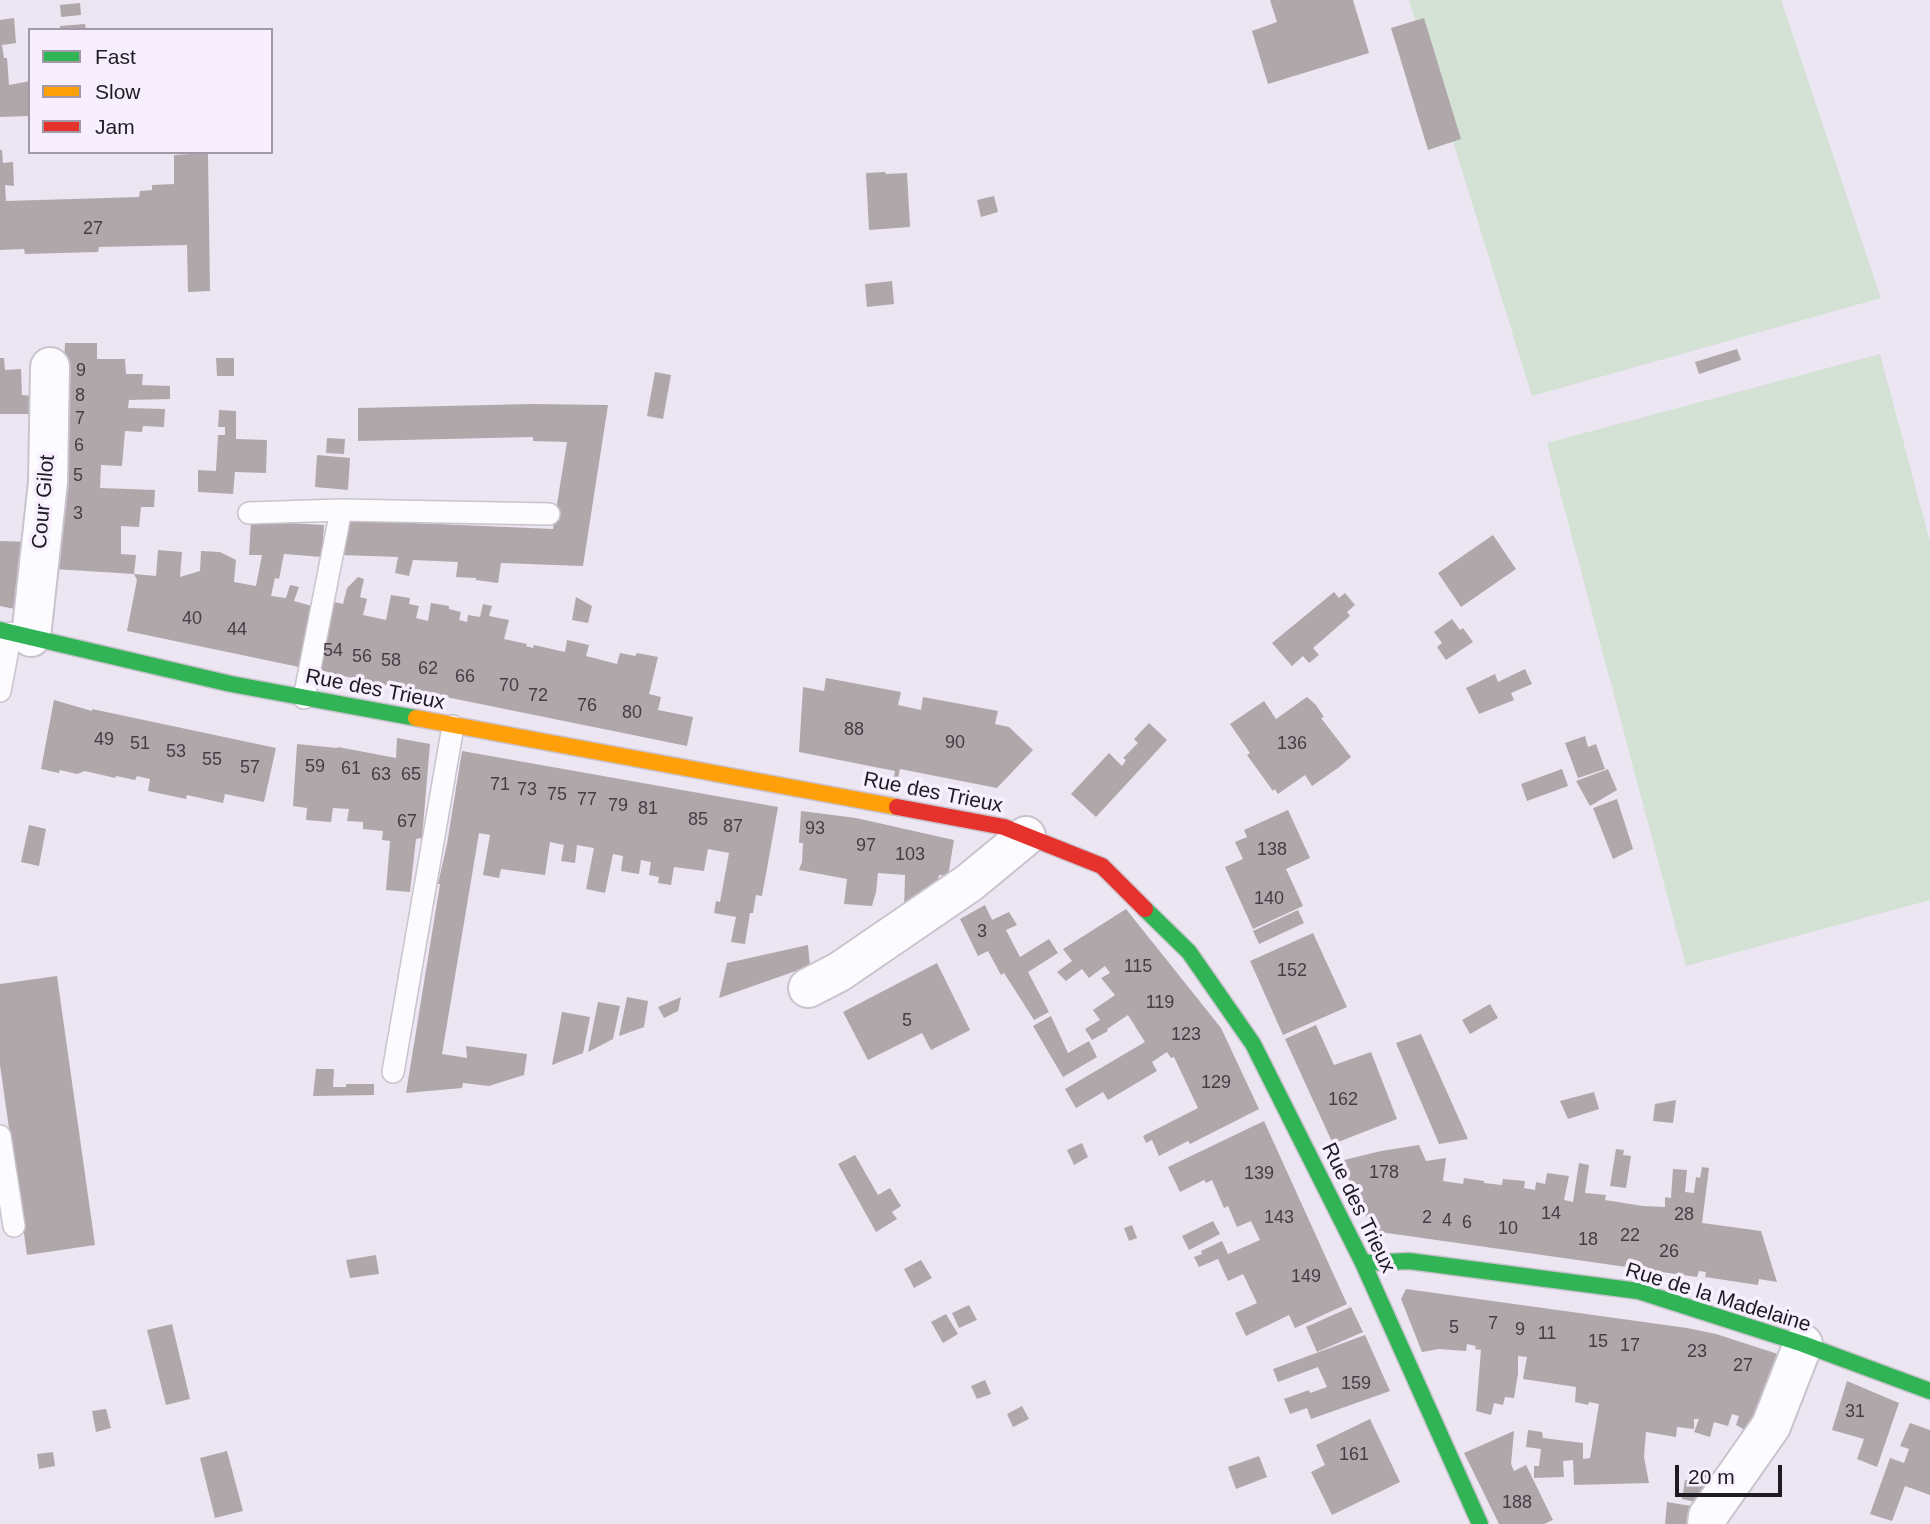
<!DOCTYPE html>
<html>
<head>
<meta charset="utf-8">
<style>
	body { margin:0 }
	#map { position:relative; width:1930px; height:1524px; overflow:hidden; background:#ece5f2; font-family:Helvetica,sans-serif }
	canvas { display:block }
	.legend { position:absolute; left:28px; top:28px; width:245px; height:126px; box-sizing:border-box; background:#f7effe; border:2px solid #a19aa6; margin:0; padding:9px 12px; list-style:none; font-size:21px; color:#1f1b23 }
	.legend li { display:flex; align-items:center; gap:14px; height:35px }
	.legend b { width:35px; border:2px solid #a19aa6 }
	.scale { position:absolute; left:1675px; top:1465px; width:107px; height:32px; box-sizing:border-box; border:4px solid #1f1b23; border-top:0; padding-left:9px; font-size:21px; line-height:24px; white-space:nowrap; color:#1f1b23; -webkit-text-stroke:5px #f7effe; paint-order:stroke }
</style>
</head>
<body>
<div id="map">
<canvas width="1930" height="1524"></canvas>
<ul class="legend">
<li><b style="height:9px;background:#30b455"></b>Fast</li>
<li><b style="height:9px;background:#ff9f0a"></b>Slow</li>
<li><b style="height:9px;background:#e5322d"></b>Jam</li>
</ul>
<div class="scale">20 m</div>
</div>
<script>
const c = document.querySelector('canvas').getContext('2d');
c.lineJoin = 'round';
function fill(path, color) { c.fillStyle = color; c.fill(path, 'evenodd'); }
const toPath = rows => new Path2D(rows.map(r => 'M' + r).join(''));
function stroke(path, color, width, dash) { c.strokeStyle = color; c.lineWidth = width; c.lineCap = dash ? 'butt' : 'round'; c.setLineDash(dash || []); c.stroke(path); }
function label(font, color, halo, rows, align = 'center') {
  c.font = font + ' Helvetica,sans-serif'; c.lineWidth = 7; c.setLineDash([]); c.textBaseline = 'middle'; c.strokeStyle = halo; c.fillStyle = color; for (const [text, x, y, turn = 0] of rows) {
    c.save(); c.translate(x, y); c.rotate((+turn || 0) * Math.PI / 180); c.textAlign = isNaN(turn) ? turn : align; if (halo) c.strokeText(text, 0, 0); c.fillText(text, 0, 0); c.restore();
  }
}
fill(toPath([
	[1409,0,1781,0,1881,298,1532,396],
	[1880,354,1930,542,1930,900,1686,966,1547,443]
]), '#d4e1d5');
fill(toPath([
	[1270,0,1353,0,1369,53,1268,84,1252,31,1277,22],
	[80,3,81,15,61,17,60,5],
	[14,18,16,43,2,45,4,58,7,58,9,85,30,81,30,116,0,117,0,20],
	[1424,18,1461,139,1428,150,1391,28],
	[85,24,86,30,60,30,60,26],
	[0,150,2,150,3,163,13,162,14,186,5,185,6,201,139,197,140,191,152,190,152,185,174,184,174,155,208,153,210,291,188,292,187,245,99,247,98,252,25,254,24,249,0,250],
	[885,172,886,174,907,173,910,227,869,230,866,173],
	[994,196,998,212,981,217,977,200],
	[892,281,894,304,867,307,865,284],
	[65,343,97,343,97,359,125,359,126,374,143,374,142,385,170,386,170,399,129,400,128,408,165,409,164,427,143,426,142,432,125,431,122,466,101,465,100,488,155,490,154,507,141,507,139,527,121,526,121,554,136,555,134,574,156,576,158,550,182,552,180,577,200,571,201,551,220,552,236,560,234,582,256,586,262,555,249,555,251,521,324,525,322,557,284,554,279,579,275,578,271,596,286,598,290,585,299,587,294,601,312,606,299,667,127,631,137,580,134,574,54,569],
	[1737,349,1741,360,1699,374,1695,362],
	[0,358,4,358,5,370,21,369,22,395,33,396,32,414,0,414],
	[216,358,234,358,234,376,217,376],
	[655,372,671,375,663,419,647,416],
	[532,404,608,405,583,566,501,563,498,583,476,580,476,578,456,577,458,562,413,560,409,576,395,573,398,557,340,555,345,520,553,529,567,442,533,441,533,437,358,441,358,408],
	[219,410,236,411,236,439,267,440,266,473,235,472,233,494,198,492,198,470,216,471,218,435,225,435,225,427,218,427],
	[327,438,345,439,344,454,326,453],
	[317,455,350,458,348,490,315,487],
	[1493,535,1516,569,1461,607,1438,573],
	[0,541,31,542,30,612,0,606],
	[358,577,364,579,360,597,367,599,363,615,386,620,391,595,410,598,409,604,419,606,416,618,428,621,431,603,449,606,449,609,461,612,459,620,467,622,468,615,480,617,483,604,492,606,489,616,509,620,504,639,527,644,526,646,533,648,534,645,565,652,567,640,589,645,586,656,617,664,620,653,635,656,637,653,658,657,649,694,661,697,658,710,693,717,687,746,313,670,327,600,343,604,347,588],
	[1334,592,1339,598,1345,593,1355,605,1347,612,1350,616,1313,648,1319,655,1309,663,1303,656,1292,666,1272,643],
	[576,597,592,606,588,623,572,620],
	[1452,619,1460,630,1463,628,1473,642,1446,660,1437,647,1442,643,1434,632],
	[1525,669,1532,684,1511,693,1514,700,1479,714,1466,688,1495,674,1498,682],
	[826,678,901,692,898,705,921,710,923,697,998,711,995,724,1009,727,1033,750,997,788,900,769,897,783,893,782,895,771,799,752,803,687,824,691],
	[1307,697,1316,705,1324,717,1321,718,1351,757,1338,768,1312,786,1305,775,1278,794,1275,789,1273,791,1247,755,1250,753,1230,724,1264,701,1276,719],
	[54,700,92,711,92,709,276,748,264,802,225,794,223,803,187,795,186,799,148,791,150,779,137,776,135,780,116,776,115,778,85,771,77,774,60,770,59,773,41,769],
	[1149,723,1167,740,1096,817,1071,794,1109,753,1122,766,1126,760,1123,758,1138,743,1134,739],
	[1585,736,1588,747,1596,744,1605,769,1578,778,1565,743],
	[397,738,430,744,422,838,416,839,410,892,386,890,390,841,382,840,383,831,363,829,363,822,347,821,349,809,333,808,331,822,306,820,307,808,293,806,297,744,337,748,338,747,396,758],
	[462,751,778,807,762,896,756,895,753,913,750,913,745,944,731,942,736,917,714,913,716,901,720,902,729,853,708,849,704,871,674,867,671,885,658,883,659,877,649,875,651,862,641,860,639,874,621,871,623,856,613,854,605,893,586,889,594,848,577,845,575,863,561,861,564,845,550,842,545,875,501,869,499,878,483,875,490,835,479,833,442,1054,467,1058,466,1046,527,1054,524,1075,489,1086,463,1083,462,1088,406,1093,440,884,438,884,447,844],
	[1562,769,1568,786,1527,801,1521,784],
	[1608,769,1617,790,1590,806,1576,781],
	[1617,799,1633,849,1613,859,1593,808],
	[1288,810,1310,858,1286,869,1303,906,1253,929,1225,867,1243,859,1235,842,1247,837,1244,830],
	[801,811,856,818,954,840,948,876,939,875,935,898,904,910,905,875,878,873,876,892,872,906,844,904,847,879,799,870,802,862,803,843,799,843],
	[29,825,46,829,39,866,21,862],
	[985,905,992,920,1009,912,1017,925,1006,930,1020,957,1049,939,1058,953,1028,972,1049,1012,1034,1020,1004,973,1001,975,988,951,978,956,960,919],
	[1126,909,1221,1028,1259,1109,1190,1144,1188,1141,1159,1156,1152,1140,1146,1143,1143,1136,1198,1108,1174,1057,1171,1058,1167,1052,1152,1062,1157,1071,1108,1100,1103,1092,1076,1108,1065,1089,1145,1042,1128,1015,1107,1029,1108,1031,1092,1040,1085,1029,1100,1020,1093,1010,1115,995,1101,978,1110,973,1105,966,1089,978,1082,969,1066,981,1057,972,1072,961,1063,949],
	[1298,910,1304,923,1259,944,1253,931],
	[1313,933,1347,1007,1283,1035,1250,961],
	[808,945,810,966,719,998,727,963],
	[937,963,970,1030,931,1050,922,1033,868,1060,843,1012],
	[57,976,95,1245,27,1255,0,1065,0,984],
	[627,997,648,1001,644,1027,619,1036],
	[681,997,678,1011,664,1018,658,1007],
	[598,1002,620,1006,613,1039,588,1052],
	[1490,1004,1498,1018,1470,1034,1462,1020],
	[562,1012,590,1017,583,1053,552,1065],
	[1051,1016,1068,1053,1089,1041,1097,1057,1063,1077,1033,1026],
	[1316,1025,1334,1065,1371,1052,1397,1119,1333,1144,1285,1039],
	[1421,1034,1468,1139,1439,1144,1396,1043],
	[316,1069,334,1069,333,1087,346,1087,346,1084,374,1084,374,1095,313,1096],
	[1594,1092,1599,1109,1568,1119,1560,1101],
	[1676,1100,1673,1123,1653,1121,1655,1104],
	[1264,1121,1347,1304,1295,1328,1289,1315,1246,1336,1235,1313,1257,1303,1243,1274,1228,1281,1218,1259,1199,1267,1194,1257,1202,1254,1201,1251,1222,1241,1228,1254,1260,1240,1251,1221,1237,1227,1228,1206,1224,1208,1212,1180,1206,1183,1204,1180,1180,1192,1168,1167],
	[1082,1143,1088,1157,1074,1165,1067,1150],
	[1419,1145,1426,1161,1446,1158,1443,1181,1463,1184,1464,1178,1484,1181,1484,1183,1502,1185,1503,1179,1525,1181,1524,1188,1535,1190,1536,1182,1545,1184,1547,1173,1569,1176,1564,1200,1573,1202,1579,1163,1589,1165,1585,1193,1606,1195,1605,1200,1643,1206,1665,1207,1665,1197,1671,1198,1673,1169,1687,1170,1685,1192,1694,1193,1696,1177,1700,1178,1702,1167,1709,1168,1702,1223,1761,1231,1777,1282,1759,1279,1758,1285,1705,1277,1706,1272,1699,1271,1697,1277,1380,1232,1371,1227,1340,1161,1381,1151],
	[1616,1149,1624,1150,1623,1155,1631,1156,1626,1188,1610,1186],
	[855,1155,878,1195,890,1188,901,1206,892,1212,897,1219,876,1232,838,1164],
	[1213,1221,1220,1234,1189,1250,1182,1236],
	[1132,1225,1137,1238,1129,1241,1124,1228],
	[376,1255,379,1274,350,1278,346,1260],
	[921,1260,932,1278,914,1288,904,1269],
	[1406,1289,1687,1328,1716,1334,1787,1357,1754,1435,1736,1425,1739,1416,1732,1414,1728,1426,1714,1422,1710,1437,1694,1432,1699,1419,1694,1419,1694,1429,1677,1427,1676,1437,1646,1432,1644,1457,1649,1483,1574,1485,1573,1460,1563,1461,1564,1477,1534,1478,1534,1466,1539,1466,1541,1449,1526,1447,1528,1430,1542,1432,1543,1438,1583,1443,1583,1459,1590,1458,1599,1404,1589,1402,1588,1405,1575,1402,1576,1387,1523,1379,1527,1357,1518,1356,1518,1374,1514,1398,1505,1397,1503,1405,1494,1403,1491,1415,1476,1411,1481,1350,1475,1349,1476,1346,1467,1344,1466,1351,1439,1349,1422,1352,1401,1299],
	[969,1305,977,1320,959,1328,952,1313],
	[1351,1307,1363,1332,1317,1352,1306,1327],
	[946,1314,958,1334,943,1343,931,1322],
	[172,1324,190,1399,166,1405,147,1330],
	[1365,1335,1390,1391,1311,1419,1307,1408,1290,1414,1284,1399,1309,1390,1310,1393,1327,1387,1318,1367,1278,1382,1273,1369],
	[985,1380,991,1394,977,1399,971,1386],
	[1847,1381,1899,1403,1877,1467,1857,1459,1864,1439,1832,1430],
	[1022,1406,1029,1419,1013,1427,1007,1414],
	[106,1409,111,1428,96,1432,92,1411],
	[1370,1419,1400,1482,1332,1515,1311,1472,1325,1465,1316,1445],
	[1910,1423,1930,1430,1930,1495,1905,1486,1892,1521,1870,1514,1890,1458,1904,1463,1909,1449,1900,1446],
	[1514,1431,1511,1464,1514,1471,1526,1465,1553,1520,1544,1524,1499,1524,1464,1453],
	[227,1451,243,1511,215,1518,200,1458],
	[53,1452,55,1466,39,1469,37,1454],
	[1259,1456,1267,1477,1236,1489,1228,1467],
	[1697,1471,1707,1474,1703,1485,1713,1488,1704,1504,1682,1499,1685,1480,1692,1481],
	[1667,1502,1703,1508,1695,1524,1665,1524]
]), '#b0a7ab');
const lane = toPath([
	[249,513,341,510,549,514],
	[0,691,11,633],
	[304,698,341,510],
	[393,1072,453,726],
	[0,1136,14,1226]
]);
const street = toPath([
	[31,637,48,482,50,367],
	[808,988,839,972,969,883,1026,836],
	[1707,1524,1708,1516,1771,1426,1803,1344]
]);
const fast = toPath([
	[0,630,231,684,416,718],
	[1145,909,1189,952,1253,1044,1363,1263,1480,1524],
	[1363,1263,1409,1261,1638,1291,1803,1344,1930,1391]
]);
const slow = toPath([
	[416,718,897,807]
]);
const jam = toPath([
	[897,807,1004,827,1102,866,1145,909]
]);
stroke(lane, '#c9c3cd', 24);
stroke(street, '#c9c3cd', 42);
stroke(fast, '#c9c3cd', 19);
stroke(slow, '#c9c3cd', 19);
stroke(jam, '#c9c3cd', 19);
stroke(lane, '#fcfbfd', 21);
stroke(street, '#fcfbfd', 38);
stroke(fast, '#30b455', 16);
stroke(slow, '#ff9f0a', 16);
stroke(jam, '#e5322d', 16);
label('18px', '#433e45', null, [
	["27",93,229],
	["9",81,371],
	["8",80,396],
	["7",80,419],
	["6",79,446],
	["5",78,476],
	["3",78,514],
	["40",192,619],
	["44",237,630],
	["54",333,651],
	["56",362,657],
	["58",391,661],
	["62",428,669],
	["66",465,677],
	["70",509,686],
	["72",538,696],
	["76",587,706],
	["80",632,713],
	["88",854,730],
	["49",104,740],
	["90",955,743],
	["51",140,744],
	["136",1292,744],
	["53",176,752],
	["55",212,760],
	["59",315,767],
	["57",250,768],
	["61",351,769],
	["63",381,775],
	["65",411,775],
	["71",500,785],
	["73",527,790],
	["75",557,795],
	["77",587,800],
	["79",618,806],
	["81",648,809],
	["85",698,820],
	["67",407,822],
	["87",733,827],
	["93",815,829],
	["97",866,846],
	["138",1272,850],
	["103",910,855],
	["140",1269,899],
	["3",982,932],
	["115",1138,967],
	["152",1292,971],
	["119",1160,1003],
	["5",907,1021],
	["123",1186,1035],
	["129",1216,1083],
	["162",1343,1100],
	["178",1384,1173],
	["139",1259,1174],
	["14",1551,1214],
	["28",1684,1215],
	["143",1279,1218],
	["2",1427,1218],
	["4",1447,1221],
	["6",1467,1223],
	["10",1508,1229],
	["22",1630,1236],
	["18",1588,1240],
	["26",1669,1252],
	["149",1306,1277],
	["7",1493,1324],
	["5",1454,1328],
	["9",1520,1330],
	["11",1547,1334],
	["15",1598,1342],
	["17",1630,1346],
	["23",1697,1352],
	["27",1743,1366],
	["159",1356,1384],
	["31",1855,1412],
	["161",1354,1455],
	["188",1517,1503]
]);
label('21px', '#1f1b23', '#f7effe', [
	["Cour Gilot",44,502,-85],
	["Rue des Trieux",375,690,11],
	["Rue des Trieux",933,793,11],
	["Rue des Trieux",1358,1208,64],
	["Rue de la Madelaine",1718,1298,17]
]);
</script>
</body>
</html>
